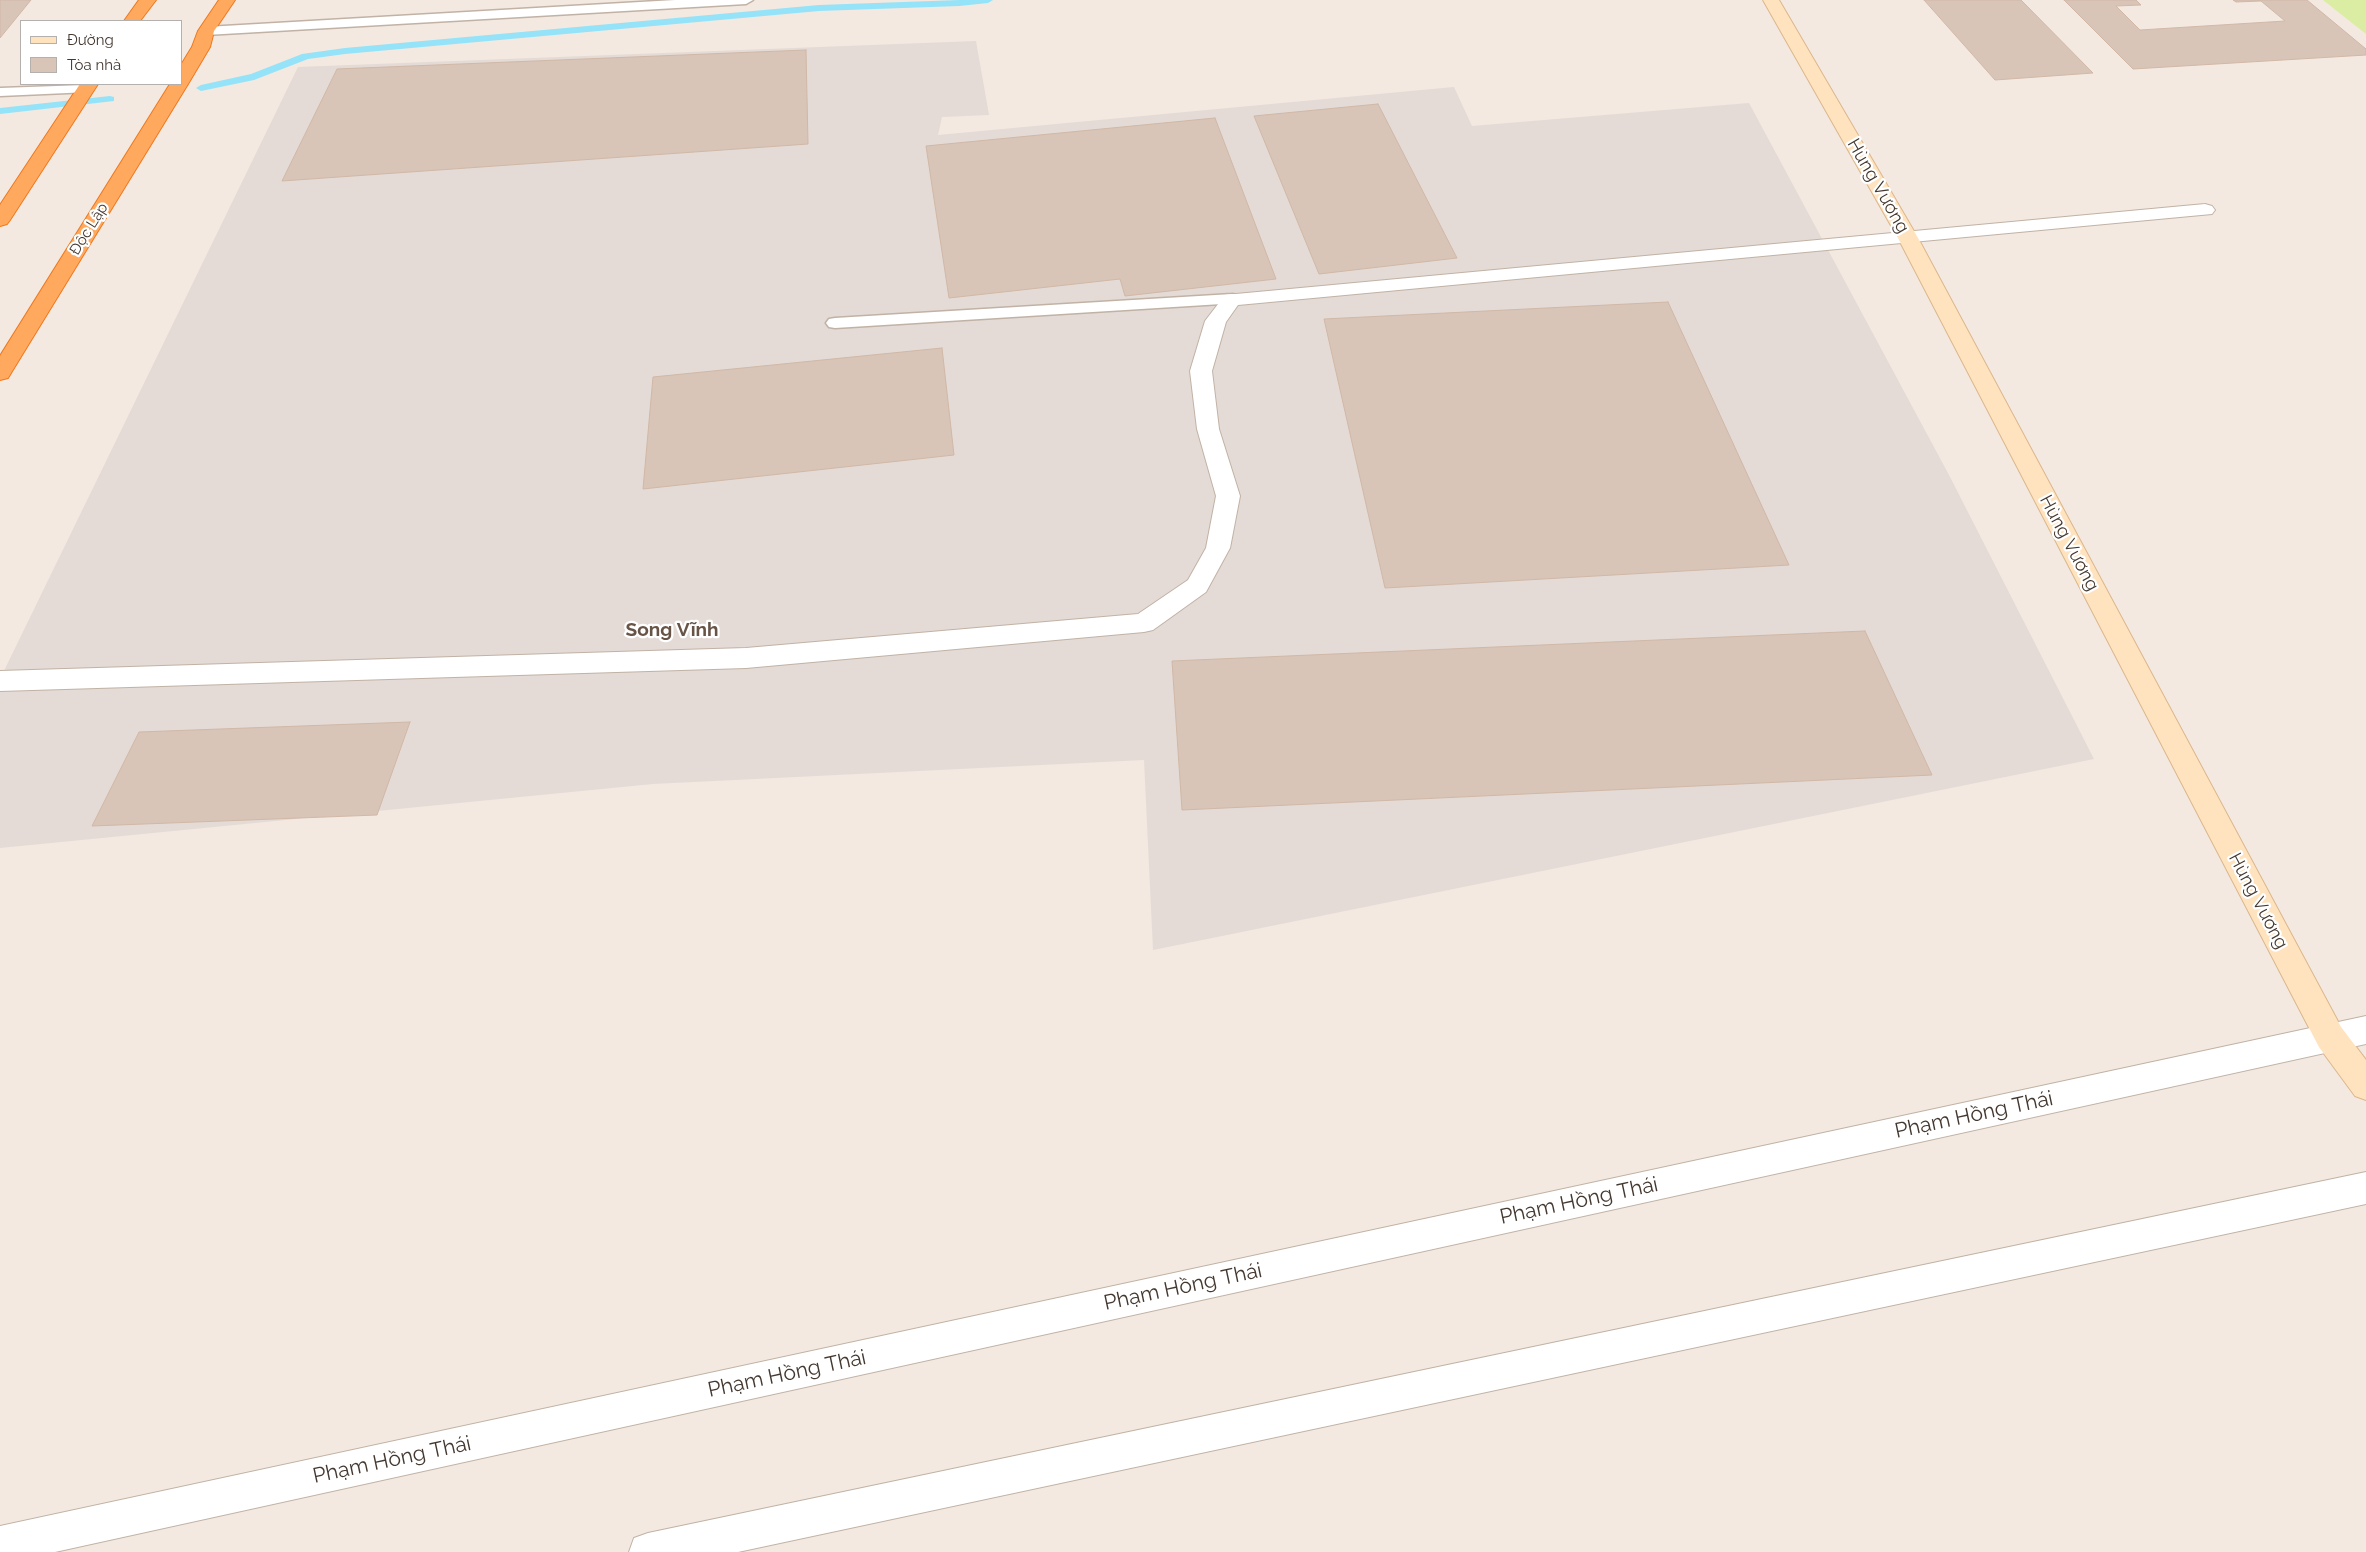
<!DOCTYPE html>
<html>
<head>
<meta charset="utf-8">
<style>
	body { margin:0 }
	#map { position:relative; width:2366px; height:1552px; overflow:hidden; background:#f3e9e0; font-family:Raleway,sans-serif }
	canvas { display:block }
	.legend { position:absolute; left:20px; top:20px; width:162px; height:65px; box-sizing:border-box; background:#fff; border:1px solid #b4b0ad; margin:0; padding:6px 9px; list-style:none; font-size:15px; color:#443931 }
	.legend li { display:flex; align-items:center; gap:10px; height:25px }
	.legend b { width:25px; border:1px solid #b4b0ad }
</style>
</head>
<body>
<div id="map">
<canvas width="2366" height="1552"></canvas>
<ul class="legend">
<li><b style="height:6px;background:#ffe2be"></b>Đường</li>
<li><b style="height:14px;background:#d8c5b7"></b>Tòa nhà</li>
</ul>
</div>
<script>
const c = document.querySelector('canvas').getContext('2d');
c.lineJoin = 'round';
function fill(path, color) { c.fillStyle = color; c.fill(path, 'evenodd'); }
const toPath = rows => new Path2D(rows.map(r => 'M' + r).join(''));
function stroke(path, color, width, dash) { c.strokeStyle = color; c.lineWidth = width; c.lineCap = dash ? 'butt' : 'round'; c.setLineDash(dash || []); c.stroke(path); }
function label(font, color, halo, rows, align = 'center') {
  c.font = font + ' Raleway,sans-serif'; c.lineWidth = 4.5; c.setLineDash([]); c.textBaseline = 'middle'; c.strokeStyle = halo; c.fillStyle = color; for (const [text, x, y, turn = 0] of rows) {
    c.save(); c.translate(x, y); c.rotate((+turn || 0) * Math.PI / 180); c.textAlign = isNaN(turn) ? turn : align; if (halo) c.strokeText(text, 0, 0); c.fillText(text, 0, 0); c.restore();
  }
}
fill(toPath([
	[976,41,989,115,942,117,938,135,1454,87,1472,126,1749,103,1949,475,2094,759,1153,950,1144,760,653,784,0,848,0,679,298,67]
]), '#e4dbd6');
fill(toPath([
	[2323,0,2366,0,2366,34]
]), '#daeda3');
fill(toPath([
	[960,0,993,0,988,3,959,6,819,11,345,54,308,59,254,80,201,91,196,88,201,85,251,74,302,54,345,48,819,5,960,0],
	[110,96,114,97,114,101,0,114,0,108,110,96]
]), '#94e3f8');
const building = toPath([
	[0,0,31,0,0,38,0,0],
	[1924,0,2021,0,2093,73,1995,80,1924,0],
	[2064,0,2136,0,2141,5,2116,6,2140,30,2285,21,2261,1,2236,2,2233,0,2307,0,2366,49,2366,55,2133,69,2064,0],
	[806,50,808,144,282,181,337,69,806,50],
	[1378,104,1457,258,1319,274,1254,116,1378,104],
	[1215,118,1276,279,1125,296,1120,279,949,298,926,146,1215,118],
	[1668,302,1789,565,1385,588,1324,319,1668,302],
	[942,348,954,455,643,489,653,377,942,348],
	[1865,631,1932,775,1182,810,1172,661,1865,631],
	[410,722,377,815,92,826,139,732,410,722]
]);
fill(building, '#d8c5b7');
stroke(building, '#d1b8a7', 1);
const lane = toPath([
	[675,0,753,0,746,4,206,35,199,31,206,27,675,0],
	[85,85,90,86,92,89,90,92,0,96,0,88,85,85],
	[1232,294,1238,295,1240,299,1238,303,835,328,829,327,826,323,829,319,835,318,1232,294]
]);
const street = toPath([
	[2205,204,2212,206,2215,210,2212,214,1238,305,1226,322,1212,371,1219,429,1240,496,1230,548,1206,592,1153,630,1144,632,746,668,0,691,0,671,746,648,1138,614,1188,580,1206,548,1216,496,1197,429,1190,371,1205,321,1225,295,2205,204],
	[2366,1016,2366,1044,55,1552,0,1552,0,1526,2366,1016],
	[2366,1172,2366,1204,738,1552,629,1552,634,1538,648,1533,2366,1172]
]);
const secondary = toPath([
	[1763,0,1779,0,1918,238,2341,1027,2366,1060,2366,1100,2355,1096,2319,1047,1898,238,1763,0]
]);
const highway = toPath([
	[139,0,156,0,140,21,124,21,139,0],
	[219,0,235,0,214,31,210,47,188,84,11,373,8,378,0,380,0,356,170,84,181,84,181,65,192,47,198,31,219,0],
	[80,84,98,84,10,220,7,224,0,226,0,205,80,84]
]);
stroke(lane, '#c1b2a5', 3);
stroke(street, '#c1b2a5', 2);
stroke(secondary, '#dbb78c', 2);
stroke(highway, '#ef781e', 2);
fill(lane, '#fff');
fill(street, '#fff');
fill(secondary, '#ffe2be');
fill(highway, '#ffa95f');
label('15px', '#443931', '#fff', [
	["Độc Lập",89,229,-58]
]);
label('18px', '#443931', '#fff', [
	["Hùng Vương",1878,186,60],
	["Hùng Vương",2069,543,62],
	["Hùng Vương",2258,901,62]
]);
label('bold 19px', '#685447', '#fff', [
	["Song Vĩnh",672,630]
]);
label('21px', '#443931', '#fff', [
	["Phạm Hồng Thái",1974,1115,-12],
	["Phạm Hồng Thái",1579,1201,-12],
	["Phạm Hồng Thái",1183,1287,-12],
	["Phạm Hồng Thái",787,1374,-12],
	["Phạm Hồng Thái",392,1460,-12]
]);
</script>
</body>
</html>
